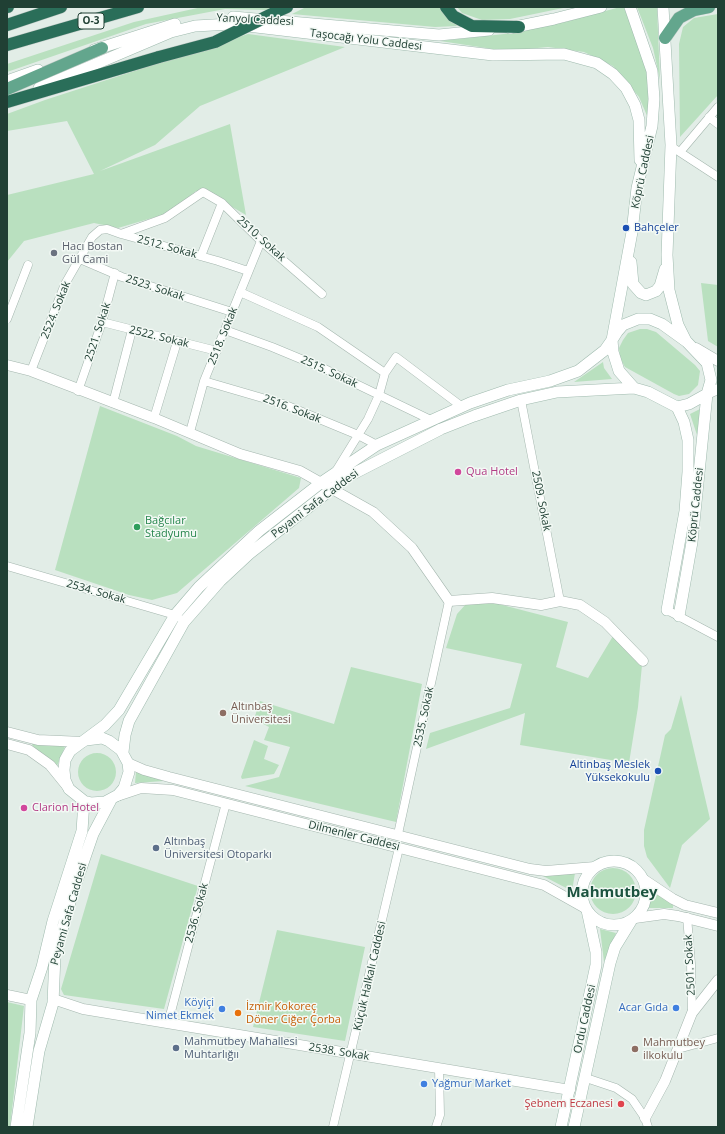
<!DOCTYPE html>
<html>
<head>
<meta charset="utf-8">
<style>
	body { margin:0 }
	#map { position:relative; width:725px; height:1134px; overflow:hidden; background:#e2ede7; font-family:"Open Sans",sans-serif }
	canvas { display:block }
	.frame { position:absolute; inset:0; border:8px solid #204034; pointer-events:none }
</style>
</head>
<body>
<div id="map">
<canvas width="725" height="1134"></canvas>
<div class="frame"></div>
</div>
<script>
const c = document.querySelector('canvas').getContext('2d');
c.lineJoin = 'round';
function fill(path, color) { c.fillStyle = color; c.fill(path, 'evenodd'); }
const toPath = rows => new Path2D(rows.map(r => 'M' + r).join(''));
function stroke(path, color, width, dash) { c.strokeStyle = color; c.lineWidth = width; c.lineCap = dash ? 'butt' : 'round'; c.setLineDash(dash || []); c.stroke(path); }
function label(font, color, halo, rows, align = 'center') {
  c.font = font + ' "Open Sans",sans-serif'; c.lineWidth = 3; c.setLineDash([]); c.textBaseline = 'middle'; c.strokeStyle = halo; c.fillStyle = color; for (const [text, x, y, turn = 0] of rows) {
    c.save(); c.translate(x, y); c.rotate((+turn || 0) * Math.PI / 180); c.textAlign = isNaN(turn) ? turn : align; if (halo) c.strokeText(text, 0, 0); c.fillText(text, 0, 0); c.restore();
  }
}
fill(toPath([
	[202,7,273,7,267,10,225,9,146,24,7,72,7,64,134,22],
	[306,7,441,7,457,26,435,27,292,14],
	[457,7,568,7,510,19,482,20,462,13],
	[620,7,624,7,646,66,650,90,648,118,639,97,613,66,584,52,548,47,506,51,440,41,504,34,565,22],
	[637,7,657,7,660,80,653,48],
	[718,14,718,95,680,137,679,44,683,27,694,18],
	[248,34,345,47,200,106,155,145,100,171,230,124,246,215,210,194,196,191,169,213,118,228,94,223,24,241,7,262,7,195,94,174,67,121,7,131,7,114,45,100],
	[701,283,718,285,718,347,708,341],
	[640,329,647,329,656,332,695,365,700,371,698,385,689,394,679,396,674,394,625,367,620,358,619,348,623,340,628,333],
	[603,362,604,368,612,379,574,382],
	[100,406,177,436,196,446,301,478,299,488,177,593,152,600,129,595,55,570],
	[700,409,697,435,690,414],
	[483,600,568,622,556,667,588,678,616,631,642,665,638,707,629,763,520,745,525,713,426,749,430,733,510,708,522,664,446,648,457,614,466,604],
	[351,667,422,684,396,822,245,786,279,777,290,747,264,740,269,727,254,719,260,701,334,724],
	[681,695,710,819,682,845,670,888,647,857,644,846,644,830,665,735,671,729],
	[254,740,268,746,264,759,279,765,274,774,242,779,241,777],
	[33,743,66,744,57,766,54,766,32,745],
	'78 772a19 19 0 1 1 38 0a19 19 0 1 1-38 0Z',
	[136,772,164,781,135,783],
	[101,854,198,886,164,1009,64,995,61,989],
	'590 891a23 23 0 1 1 46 0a23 23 0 1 1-46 0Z',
	[575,873,572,891,543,876],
	[653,891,673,905,673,908,649,908],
	[600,929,616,933,604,962],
	[277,930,365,947,345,1041,253,1027],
	[7,1002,24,1006,10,1127,7,1127]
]), '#b9e0bf');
const minor = toPath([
	[709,117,718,124],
	[675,149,718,177],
	[680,152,718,107],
	[201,256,222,203],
	[80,259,122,277,232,312],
	[248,271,218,261,121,234,165,218,203,192,222,203,261,241,322,294],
	[240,292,318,327,385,373,379,395,368,419,336,471],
	[7,319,28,265],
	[102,322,217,351],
	[225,330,272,347,325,369,431,420],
	[31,371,65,284,92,237,100,230,107,229,121,234],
	[385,373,396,357,461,406],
	[204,381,283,404,358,435,377,445],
	[78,391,102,322,115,273],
	[521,400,560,601],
	[113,403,132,330],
	[154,418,177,342],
	[190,432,204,381,261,241],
	[7,566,175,615,178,617],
	[667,610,718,637],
	[398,834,449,601],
	[687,917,691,964,692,1013],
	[168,1023,226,803],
	[678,1049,718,1038],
	[586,1078,616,1088,632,1099,645,1118,648,1127],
	[333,1127,399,848],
	[436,1127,440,1115,439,1068]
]);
const tertiary = toPath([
	[696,348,718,361],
	[7,365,31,371,154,418,240,454,300,471,373,512,412,548,449,601,492,598,541,605,560,601,580,605,605,622,643,661],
	[707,394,718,389],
	[7,732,38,740,83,742],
	[7,744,29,750,50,765,67,786],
	[128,763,144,770,169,777,530,869,546,871,595,867],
	[117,796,141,788,173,790,544,885,585,908],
	[643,879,673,899,685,905,718,913],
	[635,918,664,914,678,916,718,926],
	[7,995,31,1000],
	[53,999,83,1009,570,1090],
	[645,1118,665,1081,692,1013,718,980]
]);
const secondary = toPath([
	[663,7,671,145,667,255,669,290,678,325,686,341],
	[233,17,439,35,489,30],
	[510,28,554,19,601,7],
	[94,50,175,24],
	[7,81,38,70],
	[39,88,171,32,195,26,231,24,493,55,564,54,597,63,613,74,626,88,635,105,639,120,640,160],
	[631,262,633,284,641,293,646,295,656,291,660,286,665,269],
	[667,610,685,511,688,472,688,440,684,422,677,407],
	[679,616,692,542,707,394],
	[86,740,102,738,109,741,121,750,128,763,129,772,124,788,118,795,105,802,91,803,84,801,69,789,65,780,64,770,65,760,70,751,105,725,119,710,175,615,199,587,259,531,322,482,377,445,470,403,508,390,550,381,578,371,605,350,612,340,617,332,623,325,638,319,650,319,662,324,687,342,707,363,711,380,707,394,689,404,677,407,648,392,634,388,619,371,613,352,612,340,632,232,637,188,652,126,654,99,652,71,630,7],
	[123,752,125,735,129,721,184,622,220,581,249,554,347,477,441,429,474,416,521,400,557,392,634,388],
	'582 893a32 32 0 1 1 64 0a32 32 0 1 1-64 0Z',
	[16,1127,30,1033,31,1000,42,967,53,921,82,831,84,801],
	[27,1127,39,1051,53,1003,55,955,72,895,93,834,111,800],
	[561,1127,596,965,596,952,587,910],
	[574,1127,610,963,615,947,631,921]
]);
const primary = toPath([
	[665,38,679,18,694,10,709,7],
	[7,89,102,48]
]);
const motorway = toPath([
	[7,7,8,7],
	[446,7,453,16,472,26,519,27],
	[278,11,287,7],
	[7,25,61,7],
	[7,45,138,7],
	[7,102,159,57]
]);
stroke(minor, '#a4b6ae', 9);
stroke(tertiary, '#a4b6ae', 11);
stroke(secondary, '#9fbaae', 12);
stroke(primary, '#c1cac6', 13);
stroke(motorway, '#c1cac6', 13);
stroke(minor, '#fff', 8);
stroke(tertiary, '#fff', 10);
stroke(secondary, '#fff', 11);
stroke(primary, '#63a68d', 12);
stroke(motorway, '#2a6e59', 12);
const motorwayBridge = toPath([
	[159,57,215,42,278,11]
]);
stroke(motorwayBridge, '#c1cac6', 13, []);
stroke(motorwayBridge, '#2a6e59', 12);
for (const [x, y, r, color] of [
	[626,228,4,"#1a4fb4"],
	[54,253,4,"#6b7280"],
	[458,472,4,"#d1479c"],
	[137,527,4,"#2e9e5b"],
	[223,713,4,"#8d6e63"],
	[658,771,4,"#1a4fb4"],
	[24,808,4,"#d1479c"],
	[156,848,4,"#5c6f8a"],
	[676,1008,4,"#3f7fe0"],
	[222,1009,4,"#3f7fe0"],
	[238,1013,4,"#e8710a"],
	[176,1048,4,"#5c6f8a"],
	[635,1049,4,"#8d6e63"],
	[424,1084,4,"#3f7fe0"],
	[621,1104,4,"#e0444e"]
]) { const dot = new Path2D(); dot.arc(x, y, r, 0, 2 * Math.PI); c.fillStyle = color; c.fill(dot); stroke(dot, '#f3f9f5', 1.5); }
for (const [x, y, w] of [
	[91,21,26]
]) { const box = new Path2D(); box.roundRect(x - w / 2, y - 8, w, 16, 3); c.fillStyle = '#f3f9f5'; c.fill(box); stroke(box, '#204034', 1); }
label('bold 10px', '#204034', null, [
	["O-3",91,21]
]);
label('11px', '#204034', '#f3f9f5', [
	["Yanyol Caddesi",255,20,3],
	["Taşocağı Yolu Caddesi",366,40,7],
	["Köprü Caddesi",643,172,-78],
	["2510. Sokak",261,239,42],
	["2512. Sokak",167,247,15],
	["2523. Sokak",155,288,18],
	["2524. Sokak",56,310,-68],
	["2521. Sokak",98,332,-72],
	["2518. Sokak",223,336,-68],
	["2522. Sokak",159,337,14],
	["2515. Sokak",329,372,25],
	["2516. Sokak",292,409,21],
	["2509. Sokak",541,501,79],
	["Peyami Safa Caddesi",315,504,-37],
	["Köprü Caddesi",696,505,-84],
	["2534. Sokak",96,592,16],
	["2535. Sokak",424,717,-78],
	["Dilmenler Caddesi",354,836,14],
	["2536. Sokak",197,913,-75],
	["Peyami Safa Caddesi",69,914,-74],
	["2501. Sokak",690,965,-93],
	["Küçük Halkalı Caddesi",370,976,-77],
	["Ordu Caddesi",585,1019,-78],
	["2538. Sokak",339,1052,9]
]);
label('11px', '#164399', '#f3f9f5', [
	["Bahçeler",634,228],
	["Altinbaş Meslek",650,765,"right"],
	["Yüksekokulu",650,778,"right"]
], 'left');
label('11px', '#5b616d', '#f3f9f5', [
	["Hacı Bostan",62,247],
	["Gül Cami",62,260]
], 'left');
label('11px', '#b23c85', '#f3f9f5', [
	["Qua Hotel",466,472],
	["Clarion Hotel",32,808]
], 'left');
label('11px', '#27864d', '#f3f9f5', [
	["Bağcılar",145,521],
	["Stadyumu",145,534]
], 'left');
label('11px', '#785e54', '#f3f9f5', [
	["Altınbaş",231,707],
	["Üniversitesi",231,720],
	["Mahmutbey",643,1043],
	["ilkokulu",643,1056]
], 'left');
label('11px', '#4e5e75', '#f3f9f5', [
	["Altınbaş",164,842],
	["Üniversitesi Otoparkı",164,855],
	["Mahmutbey Mahallesi",184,1042],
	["Muhtarlığıı",184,1055]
], 'left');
label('11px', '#366cbe', '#f3f9f5', [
	["Köyiçi",214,1003],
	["Nimet Ekmek",214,1016],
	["Acar Gıda",668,1008],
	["Yağmur Market",432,1084,"left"]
], 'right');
label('11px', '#c56008', '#f3f9f5', [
	["İzmir Kokoreç",246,1007],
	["Döner Ciğer Çorba",246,1020]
], 'left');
label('11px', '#be3a42', '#f3f9f5', [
	["Şebnem Eczanesi",613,1104]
], 'right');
label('bold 15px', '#1b533f', '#f3f9f5', [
	["Mahmutbey",612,893]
]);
</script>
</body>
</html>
